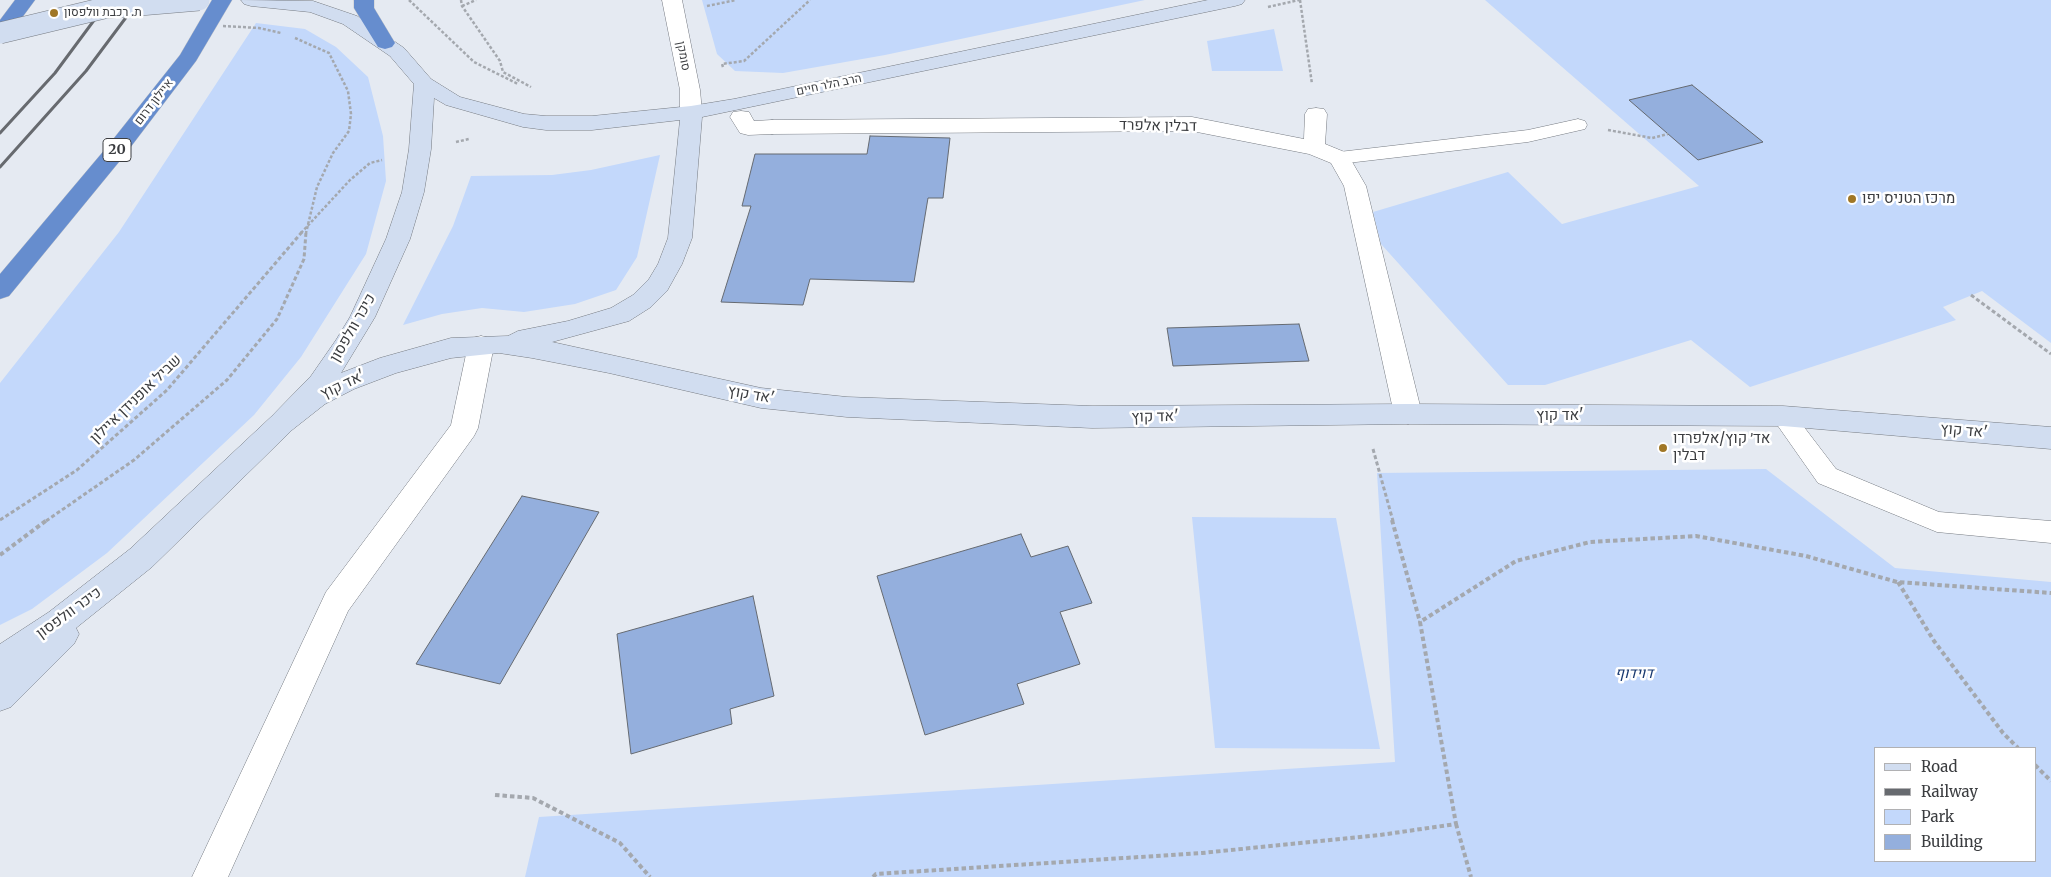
<!DOCTYPE html>
<html>
<head>
<meta charset="utf-8">
<style>
	body { margin:0 }
	#map { position:relative; width:2051px; height:877px; overflow:hidden; background:#e5eaf2; font-family:Merriweather,serif }
	canvas { display:block }
	.legend { position:absolute; left:1874px; top:747px; width:162px; height:115px; box-sizing:border-box; background:#fff; border:1px solid #b1b1b3; margin:0; padding:6px 9px; list-style:none; font-size:15px; color:#3b3d40 }
	.legend li { display:flex; align-items:center; gap:10px; height:25px }
	.legend b { width:25px; border:1px solid #b1b1b3 }
</style>
</head>
<body>
<div id="map">
<canvas width="2051" height="877"></canvas>
<ul class="legend">
<li><b style="height:6px;background:#d1ddf0"></b>Road</li>
<li><b style="height:6px;background:#676a6f"></b>Railway</li>
<li><b style="height:14px;background:#c3d8fb"></b>Park</li>
<li><b style="height:14px;background:#94afdd"></b>Building</li>
</ul>
</div>
<script>
const c = document.querySelector('canvas').getContext('2d');
c.lineJoin = 'round';
function fill(path, color) { c.fillStyle = color; c.fill(path, 'evenodd'); }
const toPath = rows => new Path2D(rows.map(r => 'M' + r).join(''));
function stroke(path, color, width, dash) { c.strokeStyle = color; c.lineWidth = width; c.lineCap = dash ? 'butt' : 'round'; c.setLineDash(dash || []); c.stroke(path); }
function label(font, color, halo, rows, align = 'center') {
  c.font = font + ' Merriweather,Heebo,serif'; c.lineWidth = 5; c.setLineDash([]); c.textBaseline = 'middle'; c.strokeStyle = halo; c.fillStyle = color; for (const [text, x, y, turn = 0] of rows) {
    c.save(); c.translate(x, y); c.rotate((+turn || 0) * Math.PI / 180); c.textAlign = isNaN(turn) ? turn : align; if (halo) c.strokeText(text, 0, 0); c.fillText(text, 0, 0); c.restore();
  }
}
fill(toPath([
	[702,0,1145,0,885,55,783,73,735,71,717,54],
	[1485,0,2051,0,2051,343,1982,291,1943,307,1956,320,1750,387,1691,340,1545,385,1508,385,1381,244,1373,212,1508,172,1562,224,1699,186],
	[256,23,305,29,336,47,368,77,383,136,386,181,366,254,301,357,254,415,107,553,32,609,0,625,0,383,119,232],
	[1274,29,1283,71,1212,71,1207,41],
	[660,155,637,257,616,290,575,304,524,312,482,308,442,314,403,325,453,226,471,176,552,175,591,170],
	[1766,469,1895,568,2051,582,2051,877,525,877,539,817,1395,762,1377,473],
	[1875,748,2035,748,2035,861,1875,861],
	[1192,517,1336,518,1380,749,1215,748]
]), '#c3d8fb');
const building = toPath([
	[1692,85,1763,142,1698,160,1629,100,1692,85],
	[870,136,950,138,943,198,928,198,914,282,810,279,803,305,721,302,751,206,742,206,755,154,867,154,870,136],
	[1299,324,1309,361,1173,366,1167,328,1299,324],
	[522,496,599,512,500,684,416,664,522,496],
	[1021,534,1031,557,1068,546,1092,603,1060,612,1080,664,1017,684,1024,704,925,735,877,576,1021,534],
	[753,596,774,696,730,709,732,724,631,754,617,634,753,596]
]);
fill(building, '#94afdd');
stroke(building, '#656a71', 1);
const service = toPath([
	[1578,119,1585,121,1587,125,1585,129,1528,142,1339,164,1332,162,1329,158,1332,154,1339,152,1528,130,1578,119],
	[1783,407,1791,410,1836,469,1939,512,2051,521,2051,543,1937,532,1818,483,1771,416,1775,410,1783,407]
]);
const pedestrian = toPath([
	[741,111,749,112,754,121,772,120,780,122,783,127,780,132,772,134,748,135,740,133,730,117,733,112,741,111]
]);
const minor = toPath([
	[1316,108,1324,109,1327,114,1325,144,1347,153,1366,186,1422,414,1418,421,1408,424,1398,421,1394,414,1344,186,1331,163,1309,154,1192,131,772,134,764,132,761,127,764,122,772,120,1192,117,1304,139,1305,114,1308,109,1316,108],
	[481,336,490,338,494,345,478,428,474,436,348,611,228,877,192,877,326,592,451,425,468,345,472,338,481,336]
]);
const tertiary = toPath([
	[662,0,682,0,700,90,702,112,698,117,691,118,684,117,680,112,680,90,662,0]
]);
const secondary = toPath([
	[241,0,313,1,357,16,404,48,431,79,460,97,524,114,546,116,592,116,691,106,734,99,1208,0,1245,0,1242,4,1235,6,702,117,692,238,682,264,667,291,651,307,629,321,552,342,761,388,847,397,1092,406,1408,404,1783,406,2051,427,2051,449,1783,426,1408,424,1092,428,847,417,761,408,609,373,532,358,499,353,451,358,396,373,354,389,325,404,292,430,152,567,76,628,79,634,74,644,11,707,0,711,0,644,49,612,130,549,272,416,311,376,336,340,350,317,386,239,402,192,409,149,414,84,390,56,343,24,310,12,251,6,244,4,241,0],
	[434,98,446,105,523,127,546,130,592,130,680,120,668,238,658,264,649,279,633,295,611,308,568,321,518,331,508,336,451,338,380,358,341,373,375,317,410,239,424,192,431,149,434,98]
]);
const motorway = toPath([
	[15,0,35,0,7,38,0,40,0,20,15,0],
	[212,0,232,0,196,61,123,157,9,296,0,299,0,274,107,147,180,55,212,0],
	[354,0,374,0,374,8,395,43,392,47,385,49,378,47,354,8,354,0]
]);
stroke(service, '#767b82', 1);
stroke(pedestrian, '#767b82', 1);
stroke(minor, '#767b82', 1);
stroke(tertiary, '#767b82', 1);
stroke(secondary, '#767b82', 1);
stroke(motorway, '#c8c9ca', 1);
stroke(toPath([
	[409,0,474,62,518,84],
	[461,0,462,6,500,61,503,72,531,87],
	[1300,0,1312,84],
	[462,6,476,0],
	[707,6,736,0],
	[1268,7,1299,0],
	[295,38,329,53,348,91,351,114,349,131,333,153,317,187,306,233],
	[723,67,722,64,744,61,810,0],
	[1608,130,1652,138,1668,134],
	[456,142,469,139],
	[301,233,350,180,370,163,382,160]
]), '#a4a8ae', 2.5, [3, 2]);
stroke(toPath([
	[1971,295,2051,354],
	[1373,449,1393,521],
	[0,520,77,470,167,390,302,232],
	[46,521,134,460,227,380,277,319,304,259,306,232]
]), '#a4a8ae', 3, [4, 2.5]);
stroke(toPath([
	[1392,520,1420,622],
	[0,555,47,520],
	[1898,582,1934,641,2003,733,2018,748],
	[2035,765,2051,781],
	[495,795,533,798,620,843,650,877],
	[1456,824,1471,877],
	[873,877,876,874,1202,853,1380,835,1456,824,1420,622,1516,561,1590,542,1696,536,1806,556,1897,582,2051,593]
]), '#a4a8ae', 4, [4.5, 3]);
fill(service, '#fff');
fill(pedestrian, '#fff');
fill(minor, '#fff');
fill(tertiary, '#fff');
fill(secondary, '#d1ddf0');
fill(motorway, '#668dce');
stroke(toPath([
	[0,133,55,73,109,0],
	[0,167,86,71,139,0]
]), '#676a6f', 3);
const secondaryBridge = toPath([
	[0,33,104,8,199,0]
]);
stroke(secondaryBridge, '#767b82', 22, []);
stroke(toPath([
	[223,26,259,28,281,33]
]), '#a4a8ae', 2.5, [3, 2]);
stroke(secondaryBridge, '#d1ddf0', 21);
for (const [x, y, r, color] of [
	[54,13,5,"#a07726"],
	[1852,199,5,"#a07726"],
	[1663,448,5,"#a07726"]
]) { const dot = new Path2D(); dot.arc(x, y, r, 0, 2 * Math.PI); c.fillStyle = color; c.fill(dot); stroke(dot, '#fff', 2); }
label('12px', '#3b3d40', '#fff', [
	["ת. רכבת וולפסון",64,13]
], 'left');
label('12px', '#3b3d40', '#fff', [
	["סומקן",683,56,79],
	["הרב הלר חיים",829,85,-12],
	["איילון דרום",154,102,-52]
]);
for (const [x, y, w] of [
	[117,150,28]
]) { const box = new Path2D(); box.roundRect(x - w / 2, y - 11.5, w, 23, 4); c.fillStyle = '#fff'; c.fill(box); stroke(box, '#3b3d40', 1); }
label('bold 14px', '#3b3d40', null, [
	["20",117,150]
]);
label('15px', '#3b3d40', '#fff', [
	["דבלין אלפרד",1158,126,1],
	["כיכר וולפסון",353,328,-60],
	["אד קוץ'",343,385,-25],
	["אד קוץ'",751,395,10],
	["שביל אופנידן איילון",136,399,-44],
	["אד קוץ'",1560,416],
	["אד קוץ'",1155,417,-1],
	["אד קוץ'",1964,431,5],
	["כיכר וולפסון",69,613,-36]
]);
label('15px', '#3b3d40', '#fff', [
	["מרכז הטניס יפו",1862,199],
	["אד׳ קוץ/אלפרדו",1673,439],
	["דבלין",1673,456]
], 'left');
label('italic 15px', '#193a71', '#fff', [
	["דוידוף",1634,674]
]);
</script>
</body>
</html>
